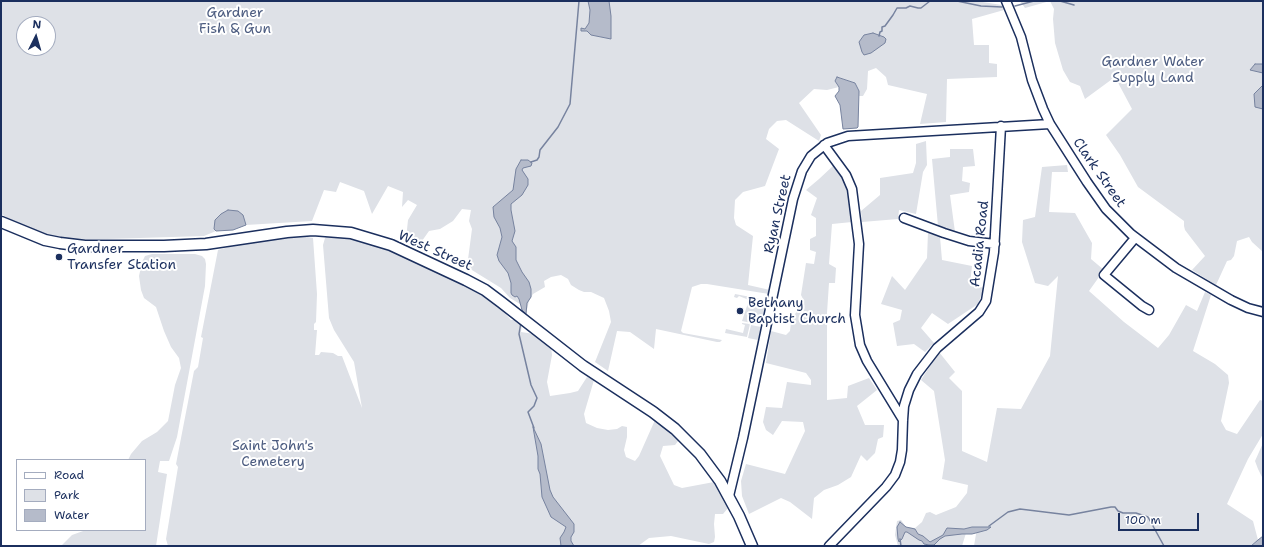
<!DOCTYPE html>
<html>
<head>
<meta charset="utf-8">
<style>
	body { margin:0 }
	#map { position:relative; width:1264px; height:547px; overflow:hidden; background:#fff; font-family:"Shantell Sans",sans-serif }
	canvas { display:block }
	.frame { position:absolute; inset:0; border:2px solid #1b2f5e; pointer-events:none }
	.legend { position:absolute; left:16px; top:459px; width:130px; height:72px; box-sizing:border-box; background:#fff; border:1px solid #a4acbf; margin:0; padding:5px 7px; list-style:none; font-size:12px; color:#1b2f5e }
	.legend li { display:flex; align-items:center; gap:8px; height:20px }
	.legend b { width:20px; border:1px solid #a4acbf }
	.north { position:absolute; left:16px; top:16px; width:40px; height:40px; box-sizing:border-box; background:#fff; border:1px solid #a4acbf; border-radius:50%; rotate:5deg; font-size:11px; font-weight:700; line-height:16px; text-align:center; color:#1b2f5e }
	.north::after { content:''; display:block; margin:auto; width:14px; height:18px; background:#1b2f5e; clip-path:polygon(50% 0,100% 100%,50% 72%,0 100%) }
	.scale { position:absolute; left:1118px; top:513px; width:81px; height:18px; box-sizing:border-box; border:2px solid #1b2f5e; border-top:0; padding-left:5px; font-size:12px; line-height:14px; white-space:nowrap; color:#1b2f5e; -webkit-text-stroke:3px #fff; paint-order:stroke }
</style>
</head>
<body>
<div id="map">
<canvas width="1264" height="547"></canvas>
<div class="frame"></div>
<ul class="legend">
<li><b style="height:5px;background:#fff"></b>Road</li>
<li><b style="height:11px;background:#dee1e7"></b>Park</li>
<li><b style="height:11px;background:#b5bbca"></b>Water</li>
</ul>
<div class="north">N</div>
<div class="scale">100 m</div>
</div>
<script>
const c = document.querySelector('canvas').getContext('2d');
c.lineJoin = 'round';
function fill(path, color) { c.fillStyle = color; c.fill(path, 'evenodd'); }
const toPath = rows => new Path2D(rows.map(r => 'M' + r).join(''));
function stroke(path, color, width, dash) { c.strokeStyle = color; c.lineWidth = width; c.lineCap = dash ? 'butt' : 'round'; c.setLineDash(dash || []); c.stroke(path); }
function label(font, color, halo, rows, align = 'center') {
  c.font = font + ' "Shantell Sans",sans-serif'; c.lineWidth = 4; c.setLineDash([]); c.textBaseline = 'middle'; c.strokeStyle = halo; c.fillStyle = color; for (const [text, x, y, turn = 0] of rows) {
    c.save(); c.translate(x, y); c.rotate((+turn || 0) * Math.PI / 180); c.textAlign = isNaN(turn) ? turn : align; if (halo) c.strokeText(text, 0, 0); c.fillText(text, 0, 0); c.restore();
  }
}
fill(toPath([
	[1,1,976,1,1002,5,1004,10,972,19,974,45,989,45,989,63,997,64,997,77,947,79,946,122,920,124,927,94,888,85,886,77,876,68,868,71,867,89,863,96,859,96,859,91,855,83,838,77,835,81,839,87,827,90,814,89,799,103,821,135,819,141,786,120,777,121,769,129,766,139,779,149,765,186,743,192,735,200,734,218,736,225,753,236,748,285,770,290,769,294,707,284,701,284,692,287,681,331,683,333,722,340,720,342,717,342,656,329,654,349,630,332,617,331,608,371,595,362,611,322,609,311,604,298,591,292,584,292,579,290,571,285,568,279,561,275,551,277,544,281,545,287,533,294,529,301,526,314,522,310,522,306,520,304,510,298,501,288,467,267,472,229,469,221,471,210,462,209,453,221,440,229,429,231,417,248,406,239,408,220,417,205,408,200,402,207,403,192,388,186,372,214,364,191,340,182,336,192,324,190,312,221,246,225,233,230,216,231,204,236,75,240,46,235,17,223,1,214],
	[24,24,48,24,48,48,24,48],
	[1020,1,1263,1,1263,252,1252,242,1249,237,1237,241,1234,256,1231,260,1227,261,1216,285,1192,270,1205,256,1185,230,1184,226,1184,221,1138,187,1120,155,1106,135,1132,109,1115,77,1085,99,1080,86,1070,82,1063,70,1055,43,1053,19,1054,9,1050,1,1025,8],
	[926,141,927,165,923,172,916,214,899,210,898,219,862,222,861,211,880,195,880,178,913,173,916,163,916,144],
	[950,149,973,149,975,166,963,167,962,181,970,183,969,192,950,195,955,232,938,226,932,159,950,157],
	[834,165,844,177,848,189,852,222,832,224,829,264,836,268,835,283,829,283,827,313,827,400,847,398,848,386,869,378,877,390,857,406,865,425,884,425,883,437,878,439,875,453,867,461,861,455,851,477,838,485,824,490,814,498,812,519,790,502,781,498,749,514,742,496,741,481,746,464,785,474,805,431,803,422,782,421,773,435,766,430,763,422,766,407,782,408,787,382,811,385,811,380,806,373,766,363,771,331,786,335,790,331,791,322,803,299,801,295,806,263,814,264,816,252,810,250,810,239,816,236,816,218,811,215,817,198,806,190,819,179],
	[1067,165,1068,172,1052,172,1049,212,1075,213,1092,243,1091,259,1104,270,1089,291,1124,322,1158,348,1169,335,1186,305,1197,311,1205,292,1211,295,1193,351,1215,364,1228,375,1229,383,1221,421,1226,430,1237,434,1260,400,1263,401,1263,434,1248,459,1227,504,1253,521,1258,540,1251,546,974,546,977,528,972,527,964,529,963,533,966,533,962,546,898,546,895,535,897,521,901,520,906,527,915,528,922,522,926,513,930,512,936,515,956,507,967,493,968,485,942,479,945,460,934,391,921,380,939,352,955,372,949,378,962,391,962,451,987,462,997,408,1021,409,1050,356,1058,276,1048,286,1035,283,1022,242,1023,220,1035,217,1042,167],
	[928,232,940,237,942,260,972,266,970,284,984,288,978,304,948,324,932,313,921,328,934,343,925,352,914,344,897,346,893,323,900,320,902,310,881,304,892,276,905,290,927,258],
	[328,235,335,235,361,240,396,253,479,292,500,308,511,320,517,320,522,324,521,332,534,334,551,346,552,355,547,382,550,396,570,393,578,391,587,377,594,380,584,414,586,423,597,428,608,430,617,429,622,426,627,427,627,437,624,450,626,457,635,461,639,456,655,420,674,433,679,440,675,445,663,446,660,456,674,485,682,488,714,482,719,489,728,508,723,514,715,514,714,524,715,537,714,542,709,544,671,536,649,538,638,546,168,546,166,539,178,467,176,464,194,371,198,367,203,338,201,337,218,250,236,245,301,236,313,238,317,294,316,322,314,324,314,330,317,330,315,355,319,355,321,352,333,353,338,356,342,356,362,408,354,362,334,330,329,318,323,245,325,238],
	[152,254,195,254,202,256,205,259,206,264,205,286,177,437,169,461,160,461,158,472,167,474,156,546,11,546,61,546,72,535,86,530,145,530,145,460,128,460,131,454,142,441,157,432,168,421,175,385,181,368,179,358,171,347,164,331,156,307,144,298,141,290,139,276,142,262,145,256],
	[735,294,766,300,761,325,742,321,749,300,739,296,737,298,734,297],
	[742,323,750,324,747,337,725,333,726,329,743,333,745,325,742,324],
	[751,325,761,327,758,340,748,338],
	[1263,443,1263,479,1258,469,1255,461]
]), '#dee1e7');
const water = toPath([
	[588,1,609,1,611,16,611,39,591,35,587,31,581,31,581,28,585,29,589,23,590,10,588,1],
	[873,33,884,37,886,39,885,43,871,53,864,55,862,52,859,42,864,35,873,33],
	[1255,64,1263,64,1263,73,1250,70,1255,64],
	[837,77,855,83,859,91,858,127,857,128,843,129,840,105,835,96,839,91,839,87,835,81,837,77],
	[1263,85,1263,109,1255,107,1254,94,1263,85],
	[521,160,528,160,532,163,531,166,523,168,522,170,528,179,528,185,522,195,511,204,511,210,515,231,512,241,516,247,516,260,522,272,529,282,531,289,531,297,527,303,526,314,522,310,519,299,517,296,515,297,512,295,511,293,511,283,508,273,499,261,497,255,502,237,500,228,494,217,493,207,513,190,516,169,521,160],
	[228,210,238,211,243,215,246,225,233,230,216,231,214,229,215,220,221,214,228,210],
	[533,427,541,444,550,490,553,497,574,524,574,532,571,537,571,541,574,546,561,546,560,538,564,532,566,527,551,517,542,497,540,474,538,469,538,456,533,427],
	[900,522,906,527,915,529,918,534,923,536,930,542,943,535,947,528,964,529,972,527,991,527,987,530,972,534,962,534,945,536,940,539,934,545,929,545,924,544,922,541,919,540,907,532,905,532,902,539,899,542,898,539,897,527,900,522],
	[1263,536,1263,546,1251,546,1258,540,1263,536]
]);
fill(water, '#b5bbca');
stroke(water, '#77839f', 1);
stroke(toPath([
	[957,1,981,6,1002,7],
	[1060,1,1074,5],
	[1015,6,1034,1],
	[879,36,880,32,882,31,882,27,885,26,893,15,897,8,906,8,910,6,918,8,921,8,930,1],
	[531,162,537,160,539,157,540,150,558,127,570,104,579,1],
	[521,322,519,334,531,385,537,398,534,406,528,412,534,428],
	[989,526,1008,512,1020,509,1069,515,1111,507,1115,507,1118,511,1123,513,1136,513,1148,517,1164,546],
	[900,539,901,546]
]), '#77839f', 1.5);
const minor = toPath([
	[1006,1,1021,37,1032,80,1043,109,1050,124,1087,182,1106,209,1131,234,1176,268,1231,300,1248,308,1263,312],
	[824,145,846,175,852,189,859,244,855,315,860,345,867,361,903,420],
	[904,218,944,233,969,241,995,244],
	[1135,238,1104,275,1142,306,1149,310],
	[729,496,743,438,793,199,802,171,811,156,827,143,848,136,1050,124],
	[829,546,886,487,895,475,900,462,902,450,903,420,904,406,909,390,917,374,937,348,979,312,986,301,994,252,1001,126]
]);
const major = toPath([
	[1,222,45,240,60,243,85,246,164,246,206,244,287,232,313,230,351,233,391,245,466,280,485,290,501,302,583,366,653,412,675,429,700,454,720,481,739,516,752,546]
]);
stroke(minor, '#1b2f5e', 11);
stroke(major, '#1b2f5e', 13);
stroke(minor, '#fff', 8);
stroke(major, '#fff', 10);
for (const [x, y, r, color] of [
	[59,257,4,"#1b2f5e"],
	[740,311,4,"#1b2f5e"]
]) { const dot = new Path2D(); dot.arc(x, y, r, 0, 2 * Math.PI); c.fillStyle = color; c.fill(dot); stroke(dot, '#fff', 1.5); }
label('14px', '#4c5c80', '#fff', [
	["Gardner",235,13],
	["Fish & Gun",235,29],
	["Gardner Water",1153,62],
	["Supply Land",1153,78],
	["Saint John's",273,446],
	["Cemetery",273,462]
]);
label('14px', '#1b2f5e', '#fff', [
	["Clark Street",1099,173,55],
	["Ryan Street",778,214,-77],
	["Acadia Road",980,244,-84],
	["West Street",435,251,24]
]);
label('14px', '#1b2f5e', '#fff', [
	["Gardner",67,249],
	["Transfer Station",67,265],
	["Bethany",748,303],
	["Baptist Church",748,319]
], 'left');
</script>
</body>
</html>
